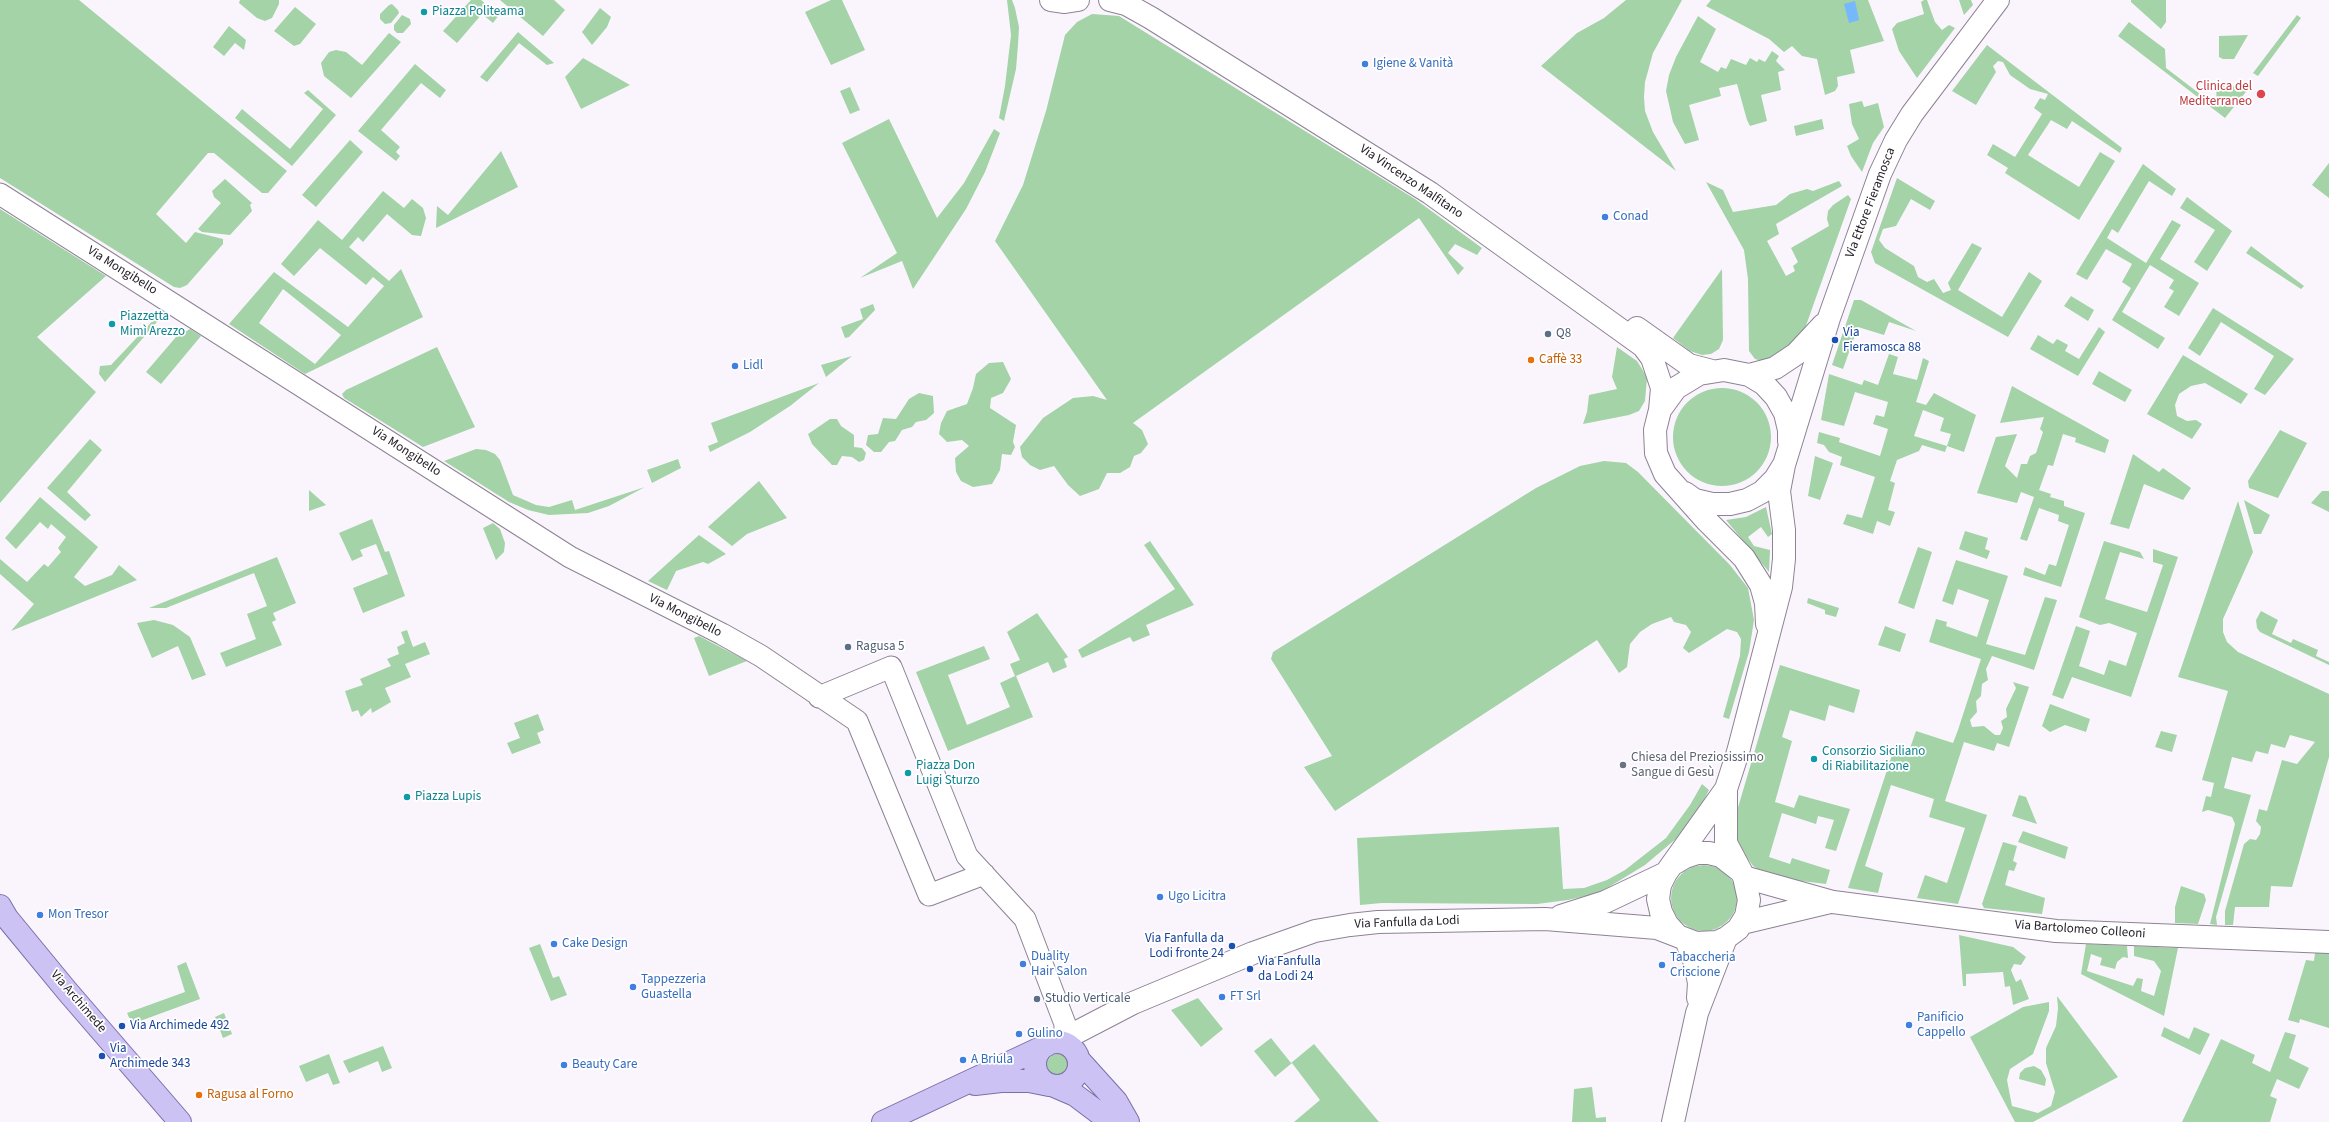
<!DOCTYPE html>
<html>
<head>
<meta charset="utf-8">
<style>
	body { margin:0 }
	canvas { display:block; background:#faf5fd }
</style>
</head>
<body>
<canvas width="2329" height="1122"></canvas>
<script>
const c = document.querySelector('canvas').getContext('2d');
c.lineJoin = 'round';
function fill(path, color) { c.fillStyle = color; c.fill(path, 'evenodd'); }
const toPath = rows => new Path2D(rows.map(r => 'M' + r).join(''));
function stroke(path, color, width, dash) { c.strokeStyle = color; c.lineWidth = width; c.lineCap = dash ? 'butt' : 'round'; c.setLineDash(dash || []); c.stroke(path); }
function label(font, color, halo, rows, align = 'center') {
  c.font = font + ' "Source Sans 3",sans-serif'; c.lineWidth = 3.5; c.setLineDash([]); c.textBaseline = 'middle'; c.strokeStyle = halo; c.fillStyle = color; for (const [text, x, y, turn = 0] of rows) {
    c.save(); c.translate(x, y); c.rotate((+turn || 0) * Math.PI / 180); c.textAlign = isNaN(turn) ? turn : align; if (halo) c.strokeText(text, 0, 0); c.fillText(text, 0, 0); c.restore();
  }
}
fill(toPath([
	[0,0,79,0,287,171,268,193,262,193,214,153,208,153,156,214,186,243,195,232,223,239,223,244,187,285,180,288,174,287,0,178],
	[240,0,279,0,279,4,272,18,265,21,257,18,239,3],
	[471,0,481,0,499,15,493,23,482,14,457,43,443,31],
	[500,0,554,0,565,10,543,36],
	[831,0,842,0,865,50,831,65,805,12],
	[1007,0,1012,0,1015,8,1019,27,1018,45,1016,69,1004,121,999,118,1005,86,1011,35],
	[1626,0,1682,0,1653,53,1645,82,1644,97,1645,111,1653,132,1676,171,1541,66,1577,33,1604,18],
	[1711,0,1868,0,1884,41,1850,50,1855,73,1837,77,1838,86,1835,91,1825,95,1817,59,1802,56,1792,46,1784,52,1769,39,1706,6],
	[1924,0,1927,0,1935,22,1942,30,1949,25,1955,28,1917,78,1899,51,1892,29,1897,23,1924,14,1921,2],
	[1959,0,1971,0,1973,5,1964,15],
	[2131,0,2166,0,2166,22,2161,29,2131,2],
	[392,4,398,10,399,13,391,23,385,24,380,19,380,14,389,5],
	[295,7,316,24,300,44,294,46,274,31],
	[600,8,611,17,607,27,592,45,582,32],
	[1092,14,1119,16,1415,199,1482,248,1477,255,1455,244,1448,253,1464,268,1458,275,1419,218,1133,423,1142,430,1148,444,1141,453,1134,456,1130,467,1120,473,1107,473,1099,489,1080,496,1068,485,1054,466,1040,470,1030,465,1022,457,1020,447,1043,418,1073,398,1093,396,1107,400,995,241,1023,185,1046,111,1065,35,1077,22],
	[402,15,410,19,411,24,403,33,397,33,394,30,394,25],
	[2297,15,2301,18,2258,76,2253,73],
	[1698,16,1716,29,1700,62,1718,72,1721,67,1726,69,1731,59,1746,65,1750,58,1757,62,1759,59,1765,62,1772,51,1779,56,1776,61,1785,70,1778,72,1781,90,1761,95,1767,121,1750,126,1747,120,1737,84,1719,88,1721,96,1689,105,1699,140,1685,144,1673,122,1666,91,1669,75,1676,57],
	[2129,22,2165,49,2166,68,2217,107,2216,85,2249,88,2225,118,2118,36],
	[229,26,246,40,244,50,235,43,224,56,213,47],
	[518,32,554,63,547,65,519,43,487,82,480,77],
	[389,33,401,42,351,98,324,76,321,63,329,52,336,50,346,52,362,65],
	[2248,35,2234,59,2223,59,2219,57,2219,36],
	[1987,45,2122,148,2120,153,2072,121,2067,129,2051,120,2028,155,2079,187,2100,152,2115,161,2079,220,2005,173,2008,168,1987,155,1993,144,2015,157,2042,114,2034,108,2040,98,2045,100,2048,94,2030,89,2010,75,2003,62,1998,61,1993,66,1996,72,1976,105,1952,91],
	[583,58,630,85,581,109,565,77],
	[415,64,446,90,440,98,421,83,381,130,400,147,396,152,400,156,396,161,358,131],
	[850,87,860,110,850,114,840,91],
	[308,90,336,115,292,166,235,118,242,109,290,149,323,109,304,93],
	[1862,101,1864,107,1878,103,1884,127,1873,143,1862,172,1851,156,1847,146,1859,139,1852,124,1849,104],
	[889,119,937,218,964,183,994,129,1000,133,985,172,966,209,913,289,902,261,860,278,897,253,842,143],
	[1822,119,1824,129,1796,136,1794,126],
	[350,140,363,152,316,207,302,195],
	[501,151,518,187,436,228,437,206,448,215],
	[2329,163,2329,198,2312,185],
	[2143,164,2176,189,2172,196,2149,181,2118,233,2112,229,2107,238,2146,263,2172,220,2181,225,2160,259,2199,283,2179,316,2164,307,2174,291,2169,288,2174,280,2150,265,2145,273,2122,312,2165,338,2158,349,2112,320,2131,288,2122,282,2132,264,2106,249,2087,280,2076,274],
	[1897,178,1935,201,1930,210,1911,199,1896,226,1883,229,1879,240,1885,248,1914,266,1918,277,1927,282,1934,279,1943,293,1951,290,1948,283,1972,243,1982,248,1958,290,2002,317,2029,272,2042,281,2008,337,1875,263,1871,252],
	[225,179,252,203,250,205,252,211,230,235,202,232,198,229,221,203,214,197,212,191],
	[1839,181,1842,186,1776,224,1779,234,1767,241,1786,276,1795,271,1793,266,1798,262,1791,248,1829,226,1827,219,1828,211,1833,205,1848,195,1851,199,1803,334,1770,359,1762,361,1755,359,1749,351,1748,279,1744,250,1706,182,1723,190,1733,212,1776,205,1790,194,1807,189,1813,191],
	[383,191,404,208,412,199,423,208,426,218,421,236,412,235,387,214,363,242,358,237,349,247,389,281,401,269,423,317,305,374,229,324,274,272,348,327,384,286,373,277,366,285,320,248,294,276,281,264,318,220,342,240],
	[283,289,341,335,315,364,259,323],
	[2187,197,2232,231,2207,271,2194,262,2215,230,2180,208],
	[0,209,106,276,37,337,96,392,0,503],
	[2251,246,2304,286,2301,289,2246,253],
	[1722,269,1723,340,1719,349,1711,354,1702,355,1690,351,1673,338],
	[2071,296,2094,310,2088,321,2064,306],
	[1854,300,1861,300,1916,331,1889,322,1884,335,1858,327,1843,369,1832,365],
	[873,304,875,310,849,337,845,338,841,327,863,319,860,309],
	[2213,308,2294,359,2265,395,2254,389,2274,356,2221,322,2200,356,2188,348],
	[161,312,162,316,105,382,99,374,100,366,111,365],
	[2099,327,2105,332,2078,376,2030,349,2038,335,2053,344,2057,339,2068,345,2065,351,2079,359],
	[190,329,201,336,161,384,146,372,176,337],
	[437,347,475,427,423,447,344,398,342,394,346,390],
	[1617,347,1637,361,1642,369,1647,378,1645,401,1639,411,1629,415,1583,424,1587,412,1589,395,1617,389,1612,377],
	[1889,354,1898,357,1893,374,1917,380,1923,358,1929,361,1916,402,1926,405,1934,393,1976,415,1964,452,1947,446,1945,452,1922,445,1919,451,1897,460,1890,481,1895,483,1888,510,1895,512,1890,526,1877,521,1873,534,1843,524,1847,514,1862,518,1875,477,1840,465,1842,457,1829,452,1824,445,1817,443,1819,432,1840,438,1839,442,1880,456,1888,429,1873,424,1876,415,1884,417,1888,402,1855,392,1844,426,1821,420,1829,374,1862,385,1864,380,1878,385],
	[1923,410,1944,418,1940,431,1951,434,1947,446,1914,436],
	[2183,355,2248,394,2241,404,2205,383,2191,386,2179,394,2175,405,2177,416,2187,421,2196,420,2202,424,2192,439,2147,414],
	[852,356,826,377,821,365],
	[1003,362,1011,379,1003,393,991,398,990,408,1016,425,1013,442,1015,447,1011,455,1002,454,1000,470,992,484,973,487,961,481,956,472,955,458,969,446,962,440,947,442,939,434,941,423,947,411,967,404,973,388,976,374,989,363],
	[2099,371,2132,390,2125,402,2092,384],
	[819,383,790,406,750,432,710,452,708,446,718,442,711,423],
	[2012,386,2109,440,2105,453,2075,442,2076,438,2063,434,2053,466,2048,465,2039,490,2051,494,2050,497,2064,501,2064,506,2085,513,2061,587,2023,575,2025,567,2045,575,2049,564,2056,566,2069,525,2058,521,2059,515,2039,508,2027,541,2020,539,2034,497,2021,492,2017,503,1977,493,1996,437,2017,434,2005,466,2017,478,2021,464,2027,464,2030,456,2036,453,2043,432,2040,429,2044,417,2000,423],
	'1673 437a49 49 0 1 1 98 0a49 49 0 1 1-98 0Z',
	[919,393,933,396,934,413,926,420,916,422,912,427,902,430,895,441,889,442,881,452,874,452,866,445,868,435,878,434,883,418,896,419,909,399],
	[830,419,837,419,841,426,854,435,854,447,862,448,866,453,864,460,859,462,852,457,842,456,837,465,832,465,812,444,808,434],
	[2280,430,2307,443,2278,498,2249,488,2248,481],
	[90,439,102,450,67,492,91,515,85,521,47,488],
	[476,449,486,450,495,454,500,460,513,495,536,505,549,507,572,500,575,510,645,487,609,506,588,513,549,515,528,510,509,502,444,461],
	[2133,454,2159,472,2163,468,2191,488,2183,500,2144,484,2129,529,2110,524],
	[1815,456,1833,463,1820,500,1808,496],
	[678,459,681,468,652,483,647,470],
	[1604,461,1626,463,1638,472,1730,565,1748,588,1754,620,1749,652,1729,719,1723,717,1740,656,1741,639,1737,632,1727,629,1689,653,1683,648,1691,632,1686,625,1674,622,1671,617,1652,624,1640,632,1630,644,1627,667,1619,673,1597,640,1335,811,1304,767,1332,756,1271,659,1273,652,1536,488,1580,466],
	[759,481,787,518,747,534,732,546,708,527],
	[309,490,326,505,309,511],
	[2322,491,2329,491,2329,512,2311,503],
	[40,497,98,547,74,577,85,586,112,575,119,565,137,580,11,631,34,604,0,574,0,559,27,582,44,564,48,567,61,552,58,548,66,537,51,524,48,529,40,522,16,549,5,538],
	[2244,500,2270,515,2261,534,2254,534],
	[2238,501,2253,552,2223,619,2223,632,2227,642,2238,652,2329,694,2329,757,2292,887,2271,886,2269,907,2235,907,2233,925,2225,925,2225,911,2244,844,2250,839,2256,840,2260,834,2261,827,2256,821,2259,809,2267,811,2282,760,2297,764,2315,742,2290,735,2285,748,2271,744,2268,754,2256,751,2252,762,2232,757,2224,788,2251,795,2216,917,2217,925,2210,924,2235,824,2232,817,2208,810,2202,812,2206,796,2211,797,2214,783,2202,780,2228,691,2178,677],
	[1766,507,1772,534,1768,537,1761,527,1748,537,1754,546,1770,550,1769,572,1726,520,1746,517],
	[372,519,385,552,389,551,405,596,363,613,353,588,388,574,376,544,360,550,363,556,352,561,339,533],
	[493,523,500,529,505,543,504,552,496,560,483,528],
	[1965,531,1988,538,1985,549,1990,551,1987,559,1959,549],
	[699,535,726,554,708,564,703,562,676,571,667,590,648,581],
	[1150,541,1194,605,1146,625,1150,635,1133,642,1130,637,1082,658,1078,650,1175,589,1144,545],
	[2104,541,2140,552,2144,559,2120,552,2105,599,2147,612,2163,565,2153,562,2153,549,2178,557,2131,697,2072,677,2063,699,2052,695,2076,626,2090,631,2079,666,2104,675,2109,660,2126,666,2137,633,2109,623,2100,625,2079,617],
	[1918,547,1932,552,1914,609,1898,603],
	[277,557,296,603,273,613,276,620,272,622,282,645,226,667,220,653,256,639,247,614,267,606,254,573,166,608,149,608],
	[1956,560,2008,576,1986,644,2025,655,2045,597,2057,600,2034,670,1992,656,1986,669,1988,680,1982,684,1981,696,1976,701,1977,712,1970,720,1972,727,1984,726,1995,735,2000,735,2003,728,2001,721,2007,717,2006,709,2016,688,2013,682,2029,687,2009,747,1997,743,1994,751,1964,742,1945,801,1987,815,1958,904,1917,898,1925,875,1947,883,1965,828,1929,817,1934,799,1891,785,1865,866,1883,873,1878,893,1848,888,1895,746,1909,751,1916,731,1953,743,1958,730,1981,659,1929,642,1936,619,1947,622,1946,626,1977,637,1989,600,1958,589,1953,605,1942,601],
	[1808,598,1839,608,1836,617,1825,614,1825,610,1807,603],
	[2261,611,2278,620,2272,634,2291,643,2293,639,2318,650,2316,656,2329,662,2329,665,2260,632,2257,628,2256,620],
	[1037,613,1068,657,1064,659,1067,667,1053,673,1048,662,1016,676,1033,717,948,751,916,672,984,646,990,659,948,675,967,725,1010,707,1000,683,1015,676,1010,664,1020,660,1007,632],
	[154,620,173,625,190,637,206,675,192,680,178,646,152,658,137,623],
	[1885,626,1906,634,1900,652,1878,645],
	[407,630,413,647,425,642,430,654,405,664,411,677,385,688,391,702,372,713,371,708,361,717,358,710,352,712,345,691,363,685,360,679,391,666,387,659,399,654,397,647,405,643,401,632],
	[699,636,747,661,709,676,694,638],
	[1780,665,1860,690,1854,713,1829,705,1825,721,1790,710,1782,737,1792,741,1775,802,1794,808,1799,795,1850,809,1836,851,1825,848,1834,820,1818,816,1816,824,1782,813,1769,857,1790,864,1792,858,1830,870,1826,884,1777,878,1766,874,1753,866,1738,845,1737,811],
	[2050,704,2090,719,2086,732,2065,725,2050,732,2042,726],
	[538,714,544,730,537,733,541,743,512,754,507,743,520,738,514,723],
	[2161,731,2177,735,2172,752,2155,747],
	[1702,784,1709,790,1697,814,1677,838,1645,865,1599,893,1568,900,1537,904,1382,903,1360,905,1357,838,1559,827,1563,889,1584,888,1607,880,1625,870,1666,838,1690,805],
	[2019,795,2026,797,2037,824,2012,816],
	[2023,831,2068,847,2065,859,2018,842],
	[2003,842,2017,846,2013,861,2017,863,2014,871,2009,870,2005,885,2045,898,2042,914,1984,908,1982,904],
	'1671 898a33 33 0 1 1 66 0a33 33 0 1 1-66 0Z',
	[2181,886,2204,894,2206,900,2198,924,2175,923,2175,907],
	[1959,935,2013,947,2026,957,2021,965,2014,964,2011,970,2016,982,2021,979,2029,999,2013,1005,2010,986,2005,987,2003,972,1966,974,1966,986,1963,986],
	[540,944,553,978,559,976,567,995,551,1001,529,948],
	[2086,944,2127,946,2128,958,2123,957,2117,962,2115,969,2100,965,2102,958,2091,954,2087,971,2133,986,2137,978,2143,979,2141,991,2154,996,2161,971,2154,961,2134,956,2134,946,2178,948,2164,1016,2081,974],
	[2315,953,2329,953,2329,1028,2300,1019,2299,1023,2288,1020,2306,960,2314,961],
	[186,962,200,999,132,1024,127,1013,185,992,177,966],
	[2057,996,2118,1077,2033,1122,2015,1122,1970,1037,2023,1007,2049,1002,2049,1011,2033,1054,2010,1069,2007,1080,2012,1106,2038,1113,2051,1106,2055,1092,2046,1063,2046,1048,2056,1026,2058,1008],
	[1198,998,1223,1029,1201,1047,1171,1010],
	[224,1013,232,1034,223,1038,215,1017],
	[2164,1027,2189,1039,2194,1027,2210,1034,2200,1055,2161,1036],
	[2285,1032,2296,1035,2289,1058,2309,1068,2299,1089,2277,1079,2270,1096,2277,1099,2270,1122,2182,1122,2221,1039,2255,1055,2252,1063,2270,1072],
	[1271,1038,1291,1063,1314,1044,1379,1122,1294,1122,1320,1100,1292,1063,1275,1077,1254,1051],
	[383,1046,392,1068,382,1072,378,1061,349,1073,343,1061],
	'1047 1065a11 11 0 1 1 22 0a11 11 0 1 1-22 0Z',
	[329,1054,340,1083,333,1085,328,1073,306,1082,299,1066],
	[2034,1066,2041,1070,2046,1079,2045,1086,2019,1079,2020,1073,2025,1068],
	[1592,1087,1596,1118,1606,1117,1606,1122,1572,1122,1574,1089]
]), '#a3d3a7');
fill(toPath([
	[1855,1,1859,20,1849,23,1844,4]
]), '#75b8fe');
const tertiary = toPath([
	[0,194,570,557,722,634,761,656,857,721,929,895,984,874],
	[819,697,891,667,967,856,1025,919,1065,1024,1065,1038]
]);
const secondary = toPath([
	[1051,0,1065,2,1078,0],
	[1110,0,1126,4,1151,18,1430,193,1643,346,1652,358,1662,388,1660,410],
	[1637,328,1689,365,1712,371],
	[1749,375,1775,368,1796,354,1823,325],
	[1685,493,1695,500,1712,504,1730,504,1747,500,1762,492,1775,479,1783,466],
	[1767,624,1766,603,1761,585,1744,558,1706,520,1665,474,1656,453,1655,430,1660,410,1676,388,1699,374,1724,370,1749,375,1764,384,1776,397,1785,413,1789,430,1789,441],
	[1675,863,1685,857,1697,853,1709,853,1721,856,1739,870],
	[1744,877,1833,902,2056,931,2329,942],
	[1561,916,1605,902,1666,873],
	[1742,923,1830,902],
	[1676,934,1667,924,1661,912,1658,899,1660,885,1666,873,1726,789,1738,752,1781,587,1784,559,1784,530,1779,491,1784,465,1829,318,1880,174,1896,140,1912,114,1998,0],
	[1686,940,1695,963,1699,983,1698,998],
	[1058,1042,1133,1003,1253,953,1315,931,1350,925,1378,922,1545,919,1657,928,1696,943,1717,942,1726,938,1738,929,1746,916,1749,900,1744,877,1726,843,1726,789],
	[1673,1122,1697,1013,1726,938]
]);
const primary = toPath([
	[0,906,7,918,67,991,180,1122],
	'1035 1064a22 22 0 1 1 44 0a22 22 0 1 1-44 0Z',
	[1079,1060,1116,1101,1128,1122],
	[975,1084,1001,1081,1029,1081,1049,1085],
	[1054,1086,1075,1095,1111,1122],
	[883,1122,1047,1045]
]);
stroke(tertiary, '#8e8294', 23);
stroke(secondary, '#8e8294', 24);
stroke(primary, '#7d6fa8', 24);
stroke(tertiary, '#fff', 21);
stroke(secondary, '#fff', 22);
stroke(primary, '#cdc2f4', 22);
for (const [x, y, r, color] of [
	[424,12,4,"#0f9aa8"],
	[1365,64,4,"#3f7fe0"],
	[2261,94,5,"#e0444e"],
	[1605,217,4,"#3f7fe0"],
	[112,324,4,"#0f9aa8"],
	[1548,334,4,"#5c6f8a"],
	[1835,340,4,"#1a4fb4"],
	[1531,360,4,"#e8710a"],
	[735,366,4,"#3f7fe0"],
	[848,647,4,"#5c6f8a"],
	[1814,759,4,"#0f9aa8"],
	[1623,765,4,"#6b7280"],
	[908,773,4,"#0f9aa8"],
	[407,797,4,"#0f9aa8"],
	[1160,897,4,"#3f7fe0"],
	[40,915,4,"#3f7fe0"],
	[554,944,4,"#3f7fe0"],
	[1232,946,4,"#1a4fb4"],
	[1023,964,4,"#3f7fe0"],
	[1662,965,4,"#3f7fe0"],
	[1250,969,4,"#1a4fb4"],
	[633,987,4,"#3f7fe0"],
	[1222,997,4,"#3f7fe0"],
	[1037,999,4,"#5c6f8a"],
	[1909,1025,4,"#3f7fe0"],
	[122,1026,4,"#1a4fb4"],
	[1019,1034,4,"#3f7fe0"],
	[102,1056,4,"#1a4fb4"],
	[963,1060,4,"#3f7fe0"],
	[564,1065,4,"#3f7fe0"],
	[199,1095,4,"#e8710a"]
]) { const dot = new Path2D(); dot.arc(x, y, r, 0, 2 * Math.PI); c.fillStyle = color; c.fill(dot); stroke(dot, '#fff', 1.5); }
label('13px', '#0d838f', '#fff', [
	["Piazza Politeama",432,12],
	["Piazzetta",120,317],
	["Mimì Arezzo",120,332],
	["Consorzio Siciliano",1822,752],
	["di Riabilitazione",1822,767],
	["Piazza Don",916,766],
	["Luigi Sturzo",916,781],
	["Piazza Lupis",415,797]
], 'left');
label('13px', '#366cbe', '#fff', [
	["Igiene & Vanità",1373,64],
	["Conad",1613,217],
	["Lidl",743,366],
	["Ugo Licitra",1168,897],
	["Mon Tresor",48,915],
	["Cake Design",562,944],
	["Duality",1031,957],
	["Hair Salon",1031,972],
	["Tabaccheria",1670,958],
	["Criscione",1670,973],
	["Tappezzeria",641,980],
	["Guastella",641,995],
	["FT Srl",1230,997],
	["Panificio",1917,1018],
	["Cappello",1917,1033],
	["Gulino",1027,1034],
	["A Briula",971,1060],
	["Beauty Care",572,1065]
], 'left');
label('13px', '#be3a42', '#fff', [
	["Clinica del",2252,87],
	["Mediterraneo",2252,102]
], 'right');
label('13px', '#252028', '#fff', [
	["Via Vincenzo Malfitano",1411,182,34],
	["Via Ettore Fieramosca",1871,203,-69],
	["Via Mongibello",122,271,32],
	["Via Mongibello",406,452,33],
	["Via Mongibello",685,616,27],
	["Via Fanfulla da Lodi",1407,923,-2],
	["Via Bartolomeo Colleoni",2080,930,4],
	["Via Archimede",78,1002,49]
]);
label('13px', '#164399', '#fff', [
	["Via",1843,333],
	["Fieramosca 88",1843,348],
	["Via Fanfulla da",1224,939,"right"],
	["Lodi fronte 24",1224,954,"right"],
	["Via Fanfulla",1258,962],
	["da Lodi 24",1258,977],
	["Via Archimede 492",130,1026],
	["Via",110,1049],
	["Archimede 343",110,1064]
], 'left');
label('13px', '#4e5e75', '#fff', [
	["Q8",1556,334],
	["Ragusa 5",856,647],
	["Studio Verticale",1045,999]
], 'left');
label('13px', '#c56008', '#fff', [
	["Caffè 33",1539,360],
	["Ragusa al Forno",207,1095]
], 'left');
label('13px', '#5b616d', '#fff', [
	["Chiesa del Preziosissimo",1631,758],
	["Sangue di Gesù",1631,773]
], 'left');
</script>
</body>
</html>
